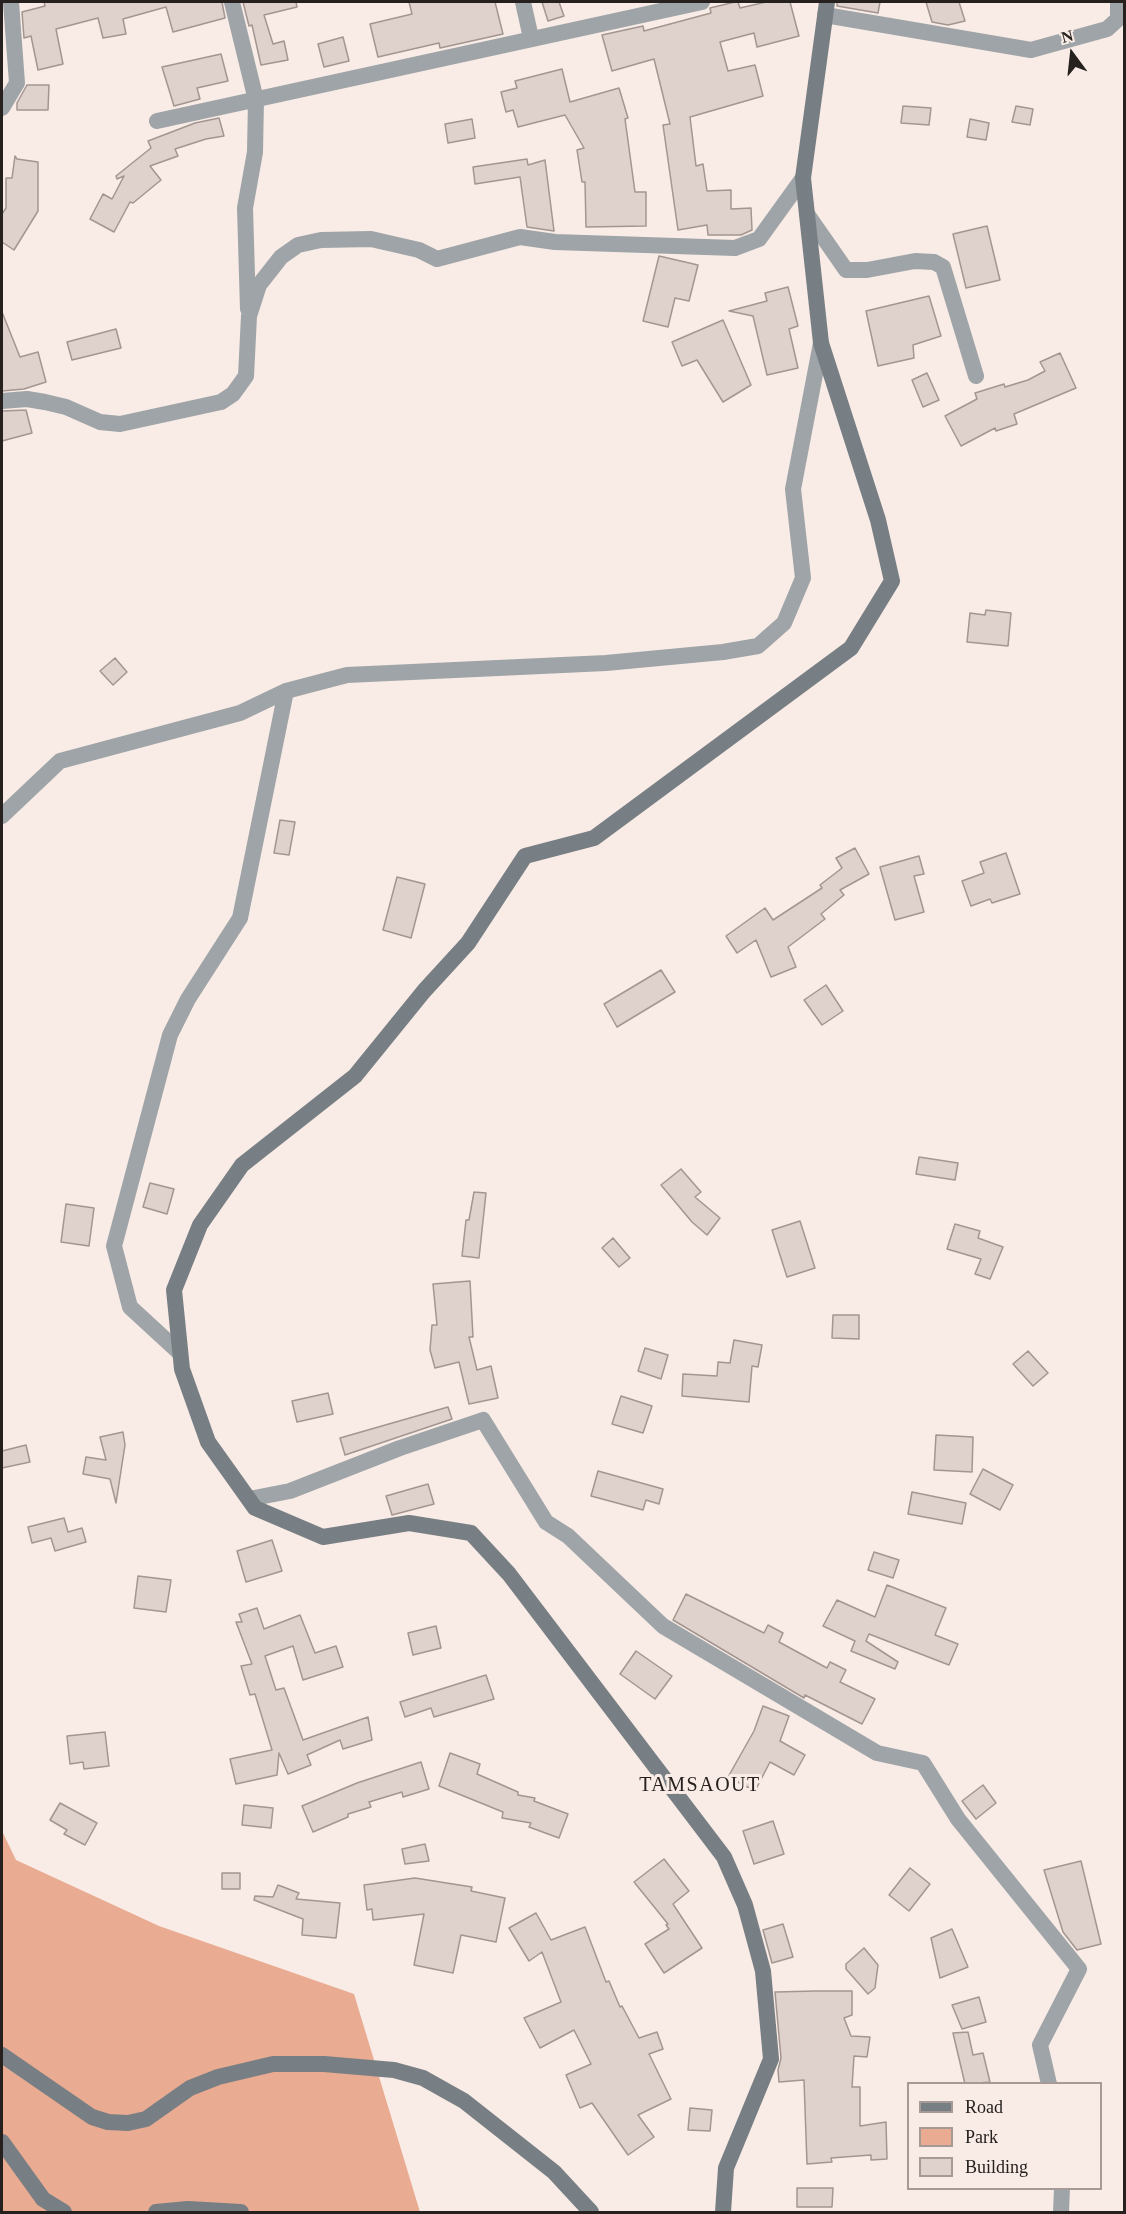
<!DOCTYPE html>
<html>
<head>
<meta charset="utf-8">
<style>
	body { margin:0 }
	#map { position:relative; width:1126px; height:2214px; overflow:hidden; background:#f9ebe5; font-family:"Times New Roman",serif }
	canvas { display:block }
	.frame { position:absolute; inset:0; border:3px solid #26211f; pointer-events:none }
	.legend { position:absolute; left:907px; top:2082px; width:195px; height:108px; box-sizing:border-box; background:#f9ebe5; border:2px solid #a59a96; margin:0; padding:8px 10px; list-style:none; font-size:18px; color:#26211f }
	.legend li { display:flex; align-items:center; gap:12px; height:30px }
	.legend b { width:30px; border:2px solid #a59a96 }
	.north { position:absolute; left:1042px; top:24px; width:60px; height:60px; -webkit-text-stroke:4px #f9ebe5; paint-order:stroke; rotate:345deg; font-size:16px; font-weight:700; line-height:24px; text-align:center; color:#26211f }
	.north::after { content:''; display:block; margin:auto; width:21px; height:27px; background:#26211f; clip-path:polygon(50% 0,100% 100%,50% 72%,0 100%) }
</style>
</head>
<body>
<div id="map">
<canvas width="1126" height="2214"></canvas>
<div class="frame"></div>
<ul class="legend">
<li><b style="height:8px;background:#787f84"></b>Road</li>
<li><b style="height:16px;background:#e9ab91"></b>Park</li>
<li><b style="height:16px;background:#dfd1cc"></b>Building</li>
</ul>
<div class="north">N</div>
</div>
<script>
const c = document.querySelector('canvas').getContext('2d');
c.lineJoin = 'round';
function fill(path, color) { c.fillStyle = color; c.fill(path, 'evenodd'); }
const toPath = rows => new Path2D(rows.map(r => 'M' + r).join(''));
function stroke(path, color, width, dash) { c.strokeStyle = color; c.lineWidth = width; c.lineCap = dash ? 'butt' : 'round'; c.setLineDash(dash || []); c.stroke(path); }
function label(font, color, halo, rows, align = 'center') {
  c.font = font + ' "Times New Roman",serif'; c.lineWidth = 6; c.setLineDash([]); c.textBaseline = 'middle'; c.strokeStyle = halo; c.fillStyle = color; for (const [text, x, y, turn = 0] of rows) {
    c.save(); c.translate(x, y); c.rotate((+turn || 0) * Math.PI / 180); c.textAlign = isNaN(turn) ? turn : align; if (halo) c.strokeText(text, 0, 0); c.fillText(text, 0, 0); c.restore();
  }
}
fill(toPath([
	[2,1831,16,1860,159,1926,354,1994,420,2212,2,2212]
]), '#e9ab91');
const building = toPath([
	[44,2,222,2,225,18,173,32,166,7,123,19,126,34,103,38,98,18,56,29,63,64,38,70,31,36,24,38,22,12,45,6,44,2],
	[243,2,296,2,297,7,264,15,273,44,284,41,288,60,261,65,252,25,249,26,243,2],
	[409,2,495,2,503,34,440,48,439,43,378,57,370,24,412,14,409,2],
	[542,2,559,2,564,16,548,21,542,2],
	[735,2,738,2,740,8,766,2,790,2,799,36,757,47,754,33,720,42,728,71,755,65,763,96,690,117,696,166,703,164,707,191,731,190,731,209,751,208,752,230,741,235,708,235,707,225,678,230,663,125,670,124,654,59,612,71,602,35,643,26,644,31,711,13,710,8,735,2],
	[837,2,880,2,878,13,837,6,837,2],
	[926,2,959,2,965,21,948,25,932,22,926,2],
	[343,37,349,61,324,67,318,44,343,37],
	[221,54,228,81,197,88,200,99,174,106,162,67,221,54],
	[562,69,570,102,619,88,628,118,625,119,635,192,646,192,646,226,586,227,585,182,582,182,577,150,584,148,565,115,518,127,513,110,506,112,501,92,517,88,515,81,562,69],
	[27,85,49,85,48,110,17,110,17,103,27,85],
	[903,106,931,108,929,125,901,123,903,106],
	[1016,106,1033,109,1030,125,1012,122,1016,106],
	[219,118,224,136,206,139,175,149,178,156,150,166,161,180,133,203,130,202,114,232,90,219,103,194,112,199,124,176,117,179,116,176,151,148,148,141,195,123,219,118],
	[472,119,475,138,448,143,445,124,472,119],
	[970,119,989,123,986,140,967,137,970,119],
	[15,156,17,159,38,162,38,211,14,250,2,242,2,214,6,208,6,178,12,178,15,156],
	[527,159,528,165,545,160,554,231,527,227,520,177,475,184,473,167,527,159],
	[987,226,1000,280,966,288,953,234,987,226],
	[659,256,698,265,689,301,675,298,668,327,643,321,659,256],
	[788,287,798,326,789,329,798,368,767,375,753,316,729,311,767,301,765,293,788,287],
	[929,296,941,336,913,345,914,358,878,366,866,311,929,296],
	[2,312,20,357,38,352,46,382,24,389,2,391,2,312],
	[723,320,751,385,723,402,697,360,682,366,672,342,723,320],
	[116,329,121,348,72,360,67,342,116,329],
	[1060,353,1076,388,1014,414,1017,424,996,431,995,428,961,446,945,416,977,399,975,393,1004,384,1005,387,1028,380,1045,371,1040,362,1060,353],
	[927,373,939,400,923,407,912,380,927,373],
	[26,410,32,433,2,441,2,411,26,410],
	[986,610,1011,613,1008,646,967,642,970,613,985,615,986,610],
	[115,658,127,672,113,685,100,671,115,658],
	[280,820,295,822,289,855,274,853,280,820],
	[855,848,869,874,840,890,844,895,821,914,825,919,788,947,796,967,771,977,756,940,737,953,726,936,765,908,773,920,822,888,820,885,842,868,836,858,855,848],
	[1006,853,1020,894,992,903,990,899,971,906,962,881,984,873,980,862,1006,853],
	[919,856,924,874,914,876,924,912,895,920,880,867,919,856],
	[397,877,425,884,411,938,383,930,397,877],
	[661,970,675,992,617,1027,604,1004,661,970],
	[826,985,843,1011,822,1025,804,1000,826,985],
	[919,1157,958,1163,955,1180,916,1174,919,1157],
	[681,1169,701,1192,695,1197,720,1218,707,1235,692,1222,661,1185,681,1169],
	[150,1183,174,1189,167,1214,143,1207,150,1183],
	[474,1192,486,1193,479,1258,462,1256,466,1220,469,1220,474,1192],
	[66,1204,94,1208,89,1246,61,1242,66,1204],
	[800,1221,815,1268,787,1277,772,1230,800,1221],
	[955,1224,980,1231,978,1238,1003,1247,990,1279,975,1274,981,1259,947,1249,955,1224],
	[613,1238,630,1258,619,1267,602,1248,613,1238],
	[470,1281,473,1337,469,1337,477,1370,491,1366,498,1398,469,1404,459,1362,435,1368,430,1350,432,1325,437,1325,433,1284,470,1281],
	[833,1315,859,1315,859,1339,832,1338,833,1315],
	[734,1340,762,1345,758,1367,752,1366,749,1402,682,1396,683,1374,717,1376,718,1362,730,1363,734,1340],
	[645,1348,668,1355,661,1379,638,1371,645,1348],
	[1028,1351,1048,1373,1033,1386,1013,1364,1028,1351],
	[328,1393,333,1414,297,1422,292,1401,328,1393],
	[621,1396,652,1406,643,1433,612,1424,621,1396],
	[448,1407,452,1419,345,1455,340,1438,448,1407],
	[123,1432,125,1445,116,1503,110,1479,83,1474,86,1457,106,1460,100,1437,123,1432],
	[936,1435,973,1437,972,1472,934,1470,936,1435],
	[26,1445,30,1462,2,1468,2,1451,26,1445],
	[983,1469,1013,1485,1000,1510,970,1494,983,1469],
	[598,1471,663,1489,659,1504,646,1500,643,1510,591,1496,598,1471],
	[428,1484,434,1504,392,1515,386,1496,428,1484],
	[912,1492,966,1503,962,1524,908,1514,912,1492],
	[64,1518,68,1532,82,1528,86,1542,55,1551,51,1538,32,1543,28,1527,64,1518],
	[272,1540,282,1571,246,1582,237,1551,272,1540],
	[874,1552,899,1560,893,1578,868,1570,874,1552],
	[138,1576,171,1580,166,1612,134,1608,138,1576],
	[887,1585,946,1608,935,1635,958,1644,949,1665,869,1634,866,1641,898,1662,895,1669,851,1651,855,1641,823,1626,837,1600,875,1617,887,1585],
	[686,1594,764,1633,768,1625,783,1633,779,1642,827,1668,830,1662,846,1670,840,1682,875,1699,862,1724,805,1695,804,1698,673,1620,686,1594],
	[257,1608,264,1629,300,1615,315,1653,336,1646,343,1667,303,1680,293,1646,265,1656,276,1690,284,1688,303,1740,368,1717,372,1740,343,1749,340,1740,307,1755,311,1765,288,1774,279,1753,277,1775,236,1784,230,1759,272,1750,255,1694,250,1695,241,1666,252,1664,236,1622,242,1622,239,1614,257,1608],
	[436,1626,441,1648,413,1655,408,1633,436,1626],
	[636,1651,672,1676,655,1699,620,1674,636,1651],
	[486,1675,494,1699,434,1717,431,1708,405,1717,400,1702,486,1675],
	[763,1706,789,1716,780,1741,805,1755,794,1775,770,1762,755,1791,728,1777,754,1731,763,1706],
	[105,1732,109,1766,84,1769,83,1762,70,1764,67,1736,105,1732],
	[450,1753,480,1764,477,1774,518,1792,518,1795,535,1798,534,1801,568,1814,559,1838,529,1827,531,1823,502,1818,503,1812,439,1786,450,1753],
	[421,1762,429,1789,403,1797,402,1792,369,1802,371,1807,348,1814,348,1817,313,1832,302,1806,357,1783,421,1762],
	[983,1785,996,1803,976,1819,962,1801,983,1785],
	[60,1803,97,1823,85,1845,64,1834,67,1830,50,1820,60,1803],
	[244,1805,273,1808,271,1828,242,1825,244,1805],
	[773,1821,784,1854,754,1864,743,1831,773,1821],
	[425,1844,429,1861,405,1864,402,1849,425,1844],
	[664,1859,689,1891,673,1904,702,1948,664,1973,645,1944,669,1929,666,1925,668,1924,634,1882,664,1859],
	[1081,1861,1101,1944,1077,1950,1063,1932,1044,1870,1081,1861],
	[910,1868,930,1884,909,1911,889,1895,910,1868],
	[222,1873,240,1873,240,1889,222,1889,222,1873],
	[415,1878,472,1887,471,1891,505,1898,496,1942,461,1935,453,1973,414,1965,424,1914,373,1920,372,1909,367,1910,364,1885,415,1878],
	[278,1885,299,1893,296,1899,340,1903,336,1938,302,1935,303,1919,254,1900,255,1896,273,1897,278,1885],
	[536,1913,551,1940,585,1927,606,1982,609,1981,620,2007,622,2006,639,2038,657,2032,663,2049,649,2054,671,2099,638,2115,654,2137,628,2155,592,2103,580,2108,566,2075,591,2064,574,2030,540,2048,524,2018,561,2002,542,1952,529,1961,509,1928,536,1913],
	[783,1924,793,1957,772,1963,763,1930,783,1924],
	[952,1929,968,1967,940,1978,931,1938,952,1929],
	[864,1948,878,1965,875,1988,868,1994,846,1969,846,1964,864,1948],
	[815,1991,852,1991,852,2015,844,2018,851,2036,870,2037,867,2057,854,2056,852,2087,860,2087,860,2126,886,2122,887,2159,871,2160,871,2155,831,2158,832,2162,807,2164,804,2080,779,2082,778,2070,781,2058,775,1992,815,1991],
	[979,1997,986,2022,962,2029,952,2005,979,1997],
	[968,2032,973,2055,983,2053,990,2082,965,2084,953,2033,968,2032],
	[690,2108,712,2110,710,2131,688,2130,690,2108],
	[797,2188,833,2188,832,2207,797,2207,797,2188]
]);
fill(building, '#dfd1cc');
stroke(building, '#a39691', 1.5);
stroke(toPath([
	[232,2,256,100,255,152,245,208,248,309],
	[523,2,531,38],
	[825,15,1031,50,1107,29,1118,19,1118,2],
	[2,108,17,83,11,2],
	[157,121,702,2],
	[807,214,846,270,867,270,915,261,934,262,943,267,976,376],
	[2,401,27,399,45,402,66,407,100,422,120,424,221,402,233,394,246,376,249,316,259,285,281,257,298,245,321,240,371,239,419,250,437,259,520,237,555,242,735,248,759,239,803,178],
	[2,816,60,761,240,713,286,691,347,675,606,663,723,652,758,646,784,623,803,578,793,489,821,343],
	[180,1353,130,1307,114,1246,170,1035,188,999,240,918,286,691],
	[249,1499,290,1491,400,1448,483,1420,546,1522,568,1536,663,1626,877,1753,923,1763,958,1819,1079,1969,1040,2045,1049,2084],
	[1061,2212,1062,2188]
]), '#9ea4a7', 16);
stroke(toPath([
	[2,2055,92,2117,108,2122,128,2123,146,2119,190,2088,218,2077,273,2064,324,2064,394,2070,423,2078,464,2101,554,2172,591,2212],
	[2,2142,43,2199,64,2212],
	[156,2212,188,2209,241,2212],
	[723,2212,726,2168,771,2059,763,1971,745,1905,724,1857,509,1574,471,1533,409,1523,323,1537,255,1508,208,1442,182,1369,174,1290,200,1225,242,1165,355,1076,424,991,468,943,525,856,594,838,851,648,892,581,878,520,821,343,803,178,827,2]
]), '#787f84', 16);
c.letterSpacing = '1.5px';
label('20px', '#26211f', '#f9ebe5', [
	["TAMSAOUT",700,1786]
]);
c.letterSpacing = '0px';
</script>
</body>
</html>
